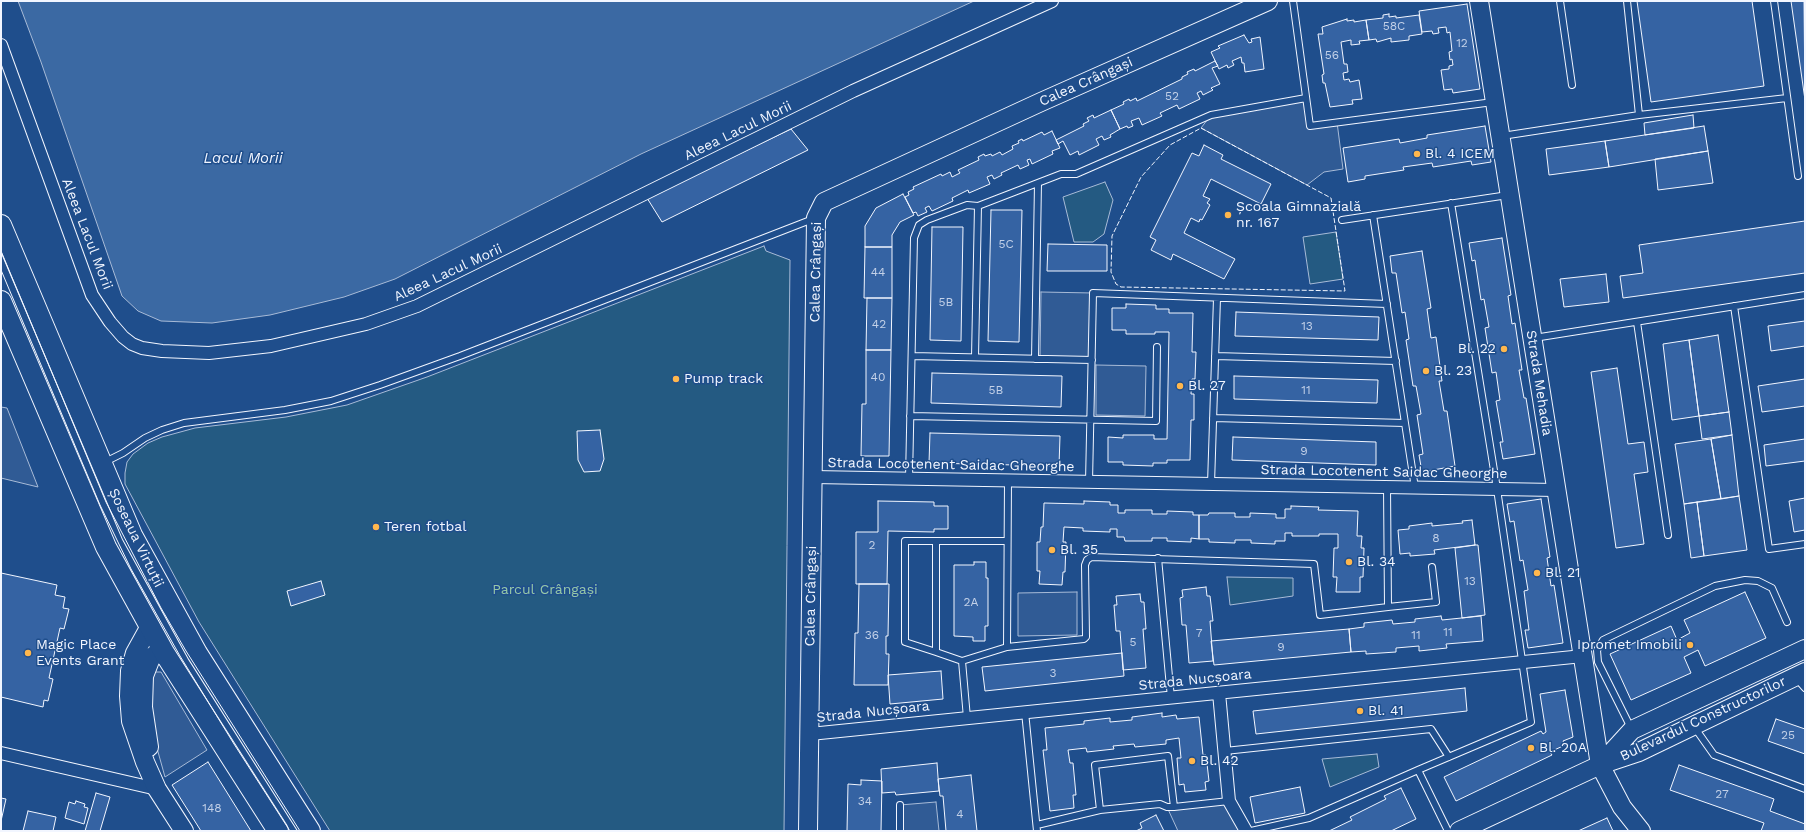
<!DOCTYPE html>
<html>
<head>
<meta charset="utf-8">
<style>
	body { margin:0 }
	#map { position:relative; width:1806px; height:832px; overflow:hidden; background:#1f4e8c; font-family:"Work Sans",sans-serif }
	canvas { display:block }
	.frame { position:absolute; inset:0; border:2px solid #f2f6ff; pointer-events:none }
</style>
</head>
<body>
<div id="map">
<canvas width="1806" height="832"></canvas>
<div class="frame"></div>
</div>
<script>
const c = document.querySelector('canvas').getContext('2d');
c.lineJoin = 'round';
function fill(path, color) { c.fillStyle = color; c.fill(path, 'evenodd'); }
const toPath = rows => new Path2D(rows.map(r => 'M' + r).join(''));
function stroke(path, color, width, dash) { c.strokeStyle = color; c.lineWidth = width; c.lineCap = dash ? 'butt' : 'round'; c.setLineDash(dash || []); c.stroke(path); }
function label(font, color, halo, rows, align = 'center') {
  c.font = font + ' "Work Sans",sans-serif'; c.lineWidth = 3; c.setLineDash([]); c.textBaseline = 'middle'; c.strokeStyle = halo; c.fillStyle = color; for (const [text, x, y, turn = 0] of rows) {
    c.save(); c.translate(x, y); c.rotate((+turn || 0) * Math.PI / 180); c.textAlign = isNaN(turn) ? turn : align; if (halo) c.strokeText(text, 0, 0); c.fillText(text, 0, 0); c.restore();
  }
}
const green = toPath([
	[1105,182,1113,200,1104,234,1093,242,1074,242,1063,197,1105,182],
	[1336,232,1343,279,1310,284,1303,237,1336,232],
	[764,246,766,251,790,260,784,831,330,831,199,622,125,484,125,473,127,462,133,454,148,443,162,437,195,428,286,417,347,405,427,377,764,246],
	[1227,577,1293,578,1293,596,1230,605,1227,577],
	[1377,754,1379,767,1330,787,1322,759,1377,754]
]);
fill(green, '#245a82');
stroke(green, '#a8bbd7', 1);
const parking = toPath([
	[1306,98,1310,126,1337,122,1343,169,1324,172,1307,185,1201,128,1211,115,1306,98],
	[1041,292,1093,293,1092,360,1040,359,1041,292],
	[1096,365,1146,366,1145,416,1096,415,1096,365],
	[1,407,7,408,38,487,1,478,1,407],
	[1077,592,1077,635,1018,636,1018,593,1077,592],
	[153,672,161,672,207,750,165,777,150,723,153,672],
	[1229,801,1246,831,1178,831,1167,807,1229,801],
	[936,802,939,831,900,831,900,805,936,802]
]);
fill(parking, '#305b95');
stroke(parking, '#a8bbd7', 1);
const water = toPath([
	[18,1,974,1,641,154,395,279,344,297,270,315,212,323,161,321,138,311,122,296,41,62,18,1]
]);
fill(water, '#3b69a3');
stroke(water, '#a8bbd7', 1);
const building = toPath([
	[1637,1,1752,1,1764,86,1651,102,1637,1],
	[1791,1,1804,1,1805,100,1791,1],
	[1467,4,1480,89,1453,93,1452,89,1444,90,1441,70,1449,69,1449,66,1453,65,1452,59,1450,60,1449,52,1452,51,1450,32,1447,33,1446,27,1438,28,1439,33,1433,34,1432,31,1422,32,1419,11,1467,4],
	[1389,14,1389,17,1396,16,1396,18,1419,15,1422,34,1409,36,1409,40,1391,42,1391,38,1377,42,1376,39,1369,40,1366,20,1383,18,1383,15,1389,14],
	[1347,19,1347,21,1354,20,1354,22,1366,20,1369,40,1359,41,1360,44,1351,45,1351,40,1341,42,1344,64,1347,64,1348,72,1343,73,1344,80,1349,79,1350,82,1359,80,1362,99,1352,100,1353,104,1330,107,1325,83,1323,83,1322,75,1324,74,1318,34,1323,34,1322,27,1347,19],
	[1244,35,1249,43,1252,42,1251,39,1260,37,1264,69,1245,72,1244,63,1242,63,1241,57,1232,61,1234,65,1228,68,1227,65,1219,69,1211,52,1220,48,1218,46,1244,35],
	[1215,61,1218,66,1212,68,1220,84,1211,88,1213,90,1203,95,1201,91,1197,93,1200,99,1179,109,1177,105,1160,113,1162,116,1142,125,1139,118,1131,121,1133,126,1128,128,1127,126,1120,129,1111,110,1124,104,1123,102,1129,99,1130,101,1136,98,1137,101,1182,79,1182,77,1188,74,1187,72,1194,69,1195,71,1215,61],
	[1111,110,1120,129,1110,135,1111,137,1104,140,1102,136,1096,139,1099,145,1079,155,1078,151,1070,155,1063,141,1058,144,1056,140,1084,126,1083,124,1089,121,1087,118,1093,115,1094,118,1111,110],
	[1693,115,1694,128,1645,135,1644,123,1693,115],
	[1485,126,1491,162,1472,165,1471,161,1433,167,1432,163,1403,167,1404,170,1365,176,1365,179,1348,182,1343,148,1399,139,1400,143,1427,138,1427,135,1485,126],
	[1704,126,1708,151,1609,167,1605,141,1704,126],
	[791,129,808,150,662,222,647,198,791,129],
	[1052,131,1060,148,1052,151,1053,154,1032,164,1030,159,1027,160,1029,165,1020,169,1018,165,1001,173,1002,175,994,179,992,175,987,177,990,184,969,193,968,190,952,198,953,201,932,211,929,206,925,208,927,212,918,216,916,212,913,213,905,197,909,195,908,192,914,189,913,187,941,174,942,176,950,172,952,177,960,173,958,170,979,160,978,157,984,154,985,156,991,154,992,156,1000,152,1002,155,1013,149,1012,146,1019,143,1018,141,1022,139,1023,141,1042,132,1044,135,1052,131],
	[1605,141,1609,167,1549,175,1546,149,1605,141],
	[1204,145,1223,155,1221,159,1271,184,1261,204,1211,179,1203,196,1210,199,1207,203,1210,205,1202,220,1200,219,1199,222,1191,218,1184,233,1235,259,1224,279,1173,254,1171,260,1151,250,1156,240,1150,237,1192,153,1199,156,1204,145],
	[1708,151,1713,183,1658,190,1655,159,1708,151],
	[903,194,914,215,900,222,892,235,892,247,865,247,865,226,876,208,903,194],
	[991,210,1022,210,1019,342,988,341,991,210],
	[1805,221,1805,273,1623,298,1620,276,1643,273,1639,245,1805,221],
	[932,227,963,227,961,341,930,340,932,227],
	[1502,238,1511,295,1508,296,1512,324,1515,323,1522,370,1519,370,1524,398,1526,398,1535,454,1503,459,1500,442,1503,442,1496,401,1500,400,1496,372,1492,373,1485,328,1489,327,1484,299,1481,300,1475,260,1472,261,1469,243,1502,238],
	[1048,244,1107,245,1107,271,1047,271,1048,244],
	[865,247,892,247,892,298,864,298,865,247],
	[1422,251,1431,308,1427,309,1431,338,1436,337,1442,381,1439,381,1444,411,1447,411,1455,466,1422,472,1419,455,1423,454,1417,415,1421,414,1416,386,1413,386,1406,340,1409,339,1405,312,1402,313,1396,273,1392,273,1390,256,1422,251],
	[1606,274,1609,302,1564,307,1560,279,1606,274],
	[867,298,892,298,891,350,866,350,867,298],
	[1126,304,1156,305,1156,309,1169,309,1169,313,1193,313,1192,352,1196,352,1195,379,1192,379,1191,394,1194,394,1194,420,1191,420,1190,460,1167,460,1167,463,1153,463,1153,466,1123,465,1123,462,1108,462,1108,437,1123,438,1123,435,1154,435,1154,439,1167,439,1169,332,1155,332,1155,334,1126,334,1126,330,1112,330,1112,308,1126,308,1126,304],
	[1236,312,1379,317,1378,340,1235,336,1236,312],
	[1805,321,1805,346,1771,351,1768,326,1805,321],
	[1718,335,1729,412,1699,416,1689,340,1718,335],
	[1689,340,1699,416,1672,420,1663,344,1689,340],
	[866,350,891,350,889,456,861,456,862,404,866,404,866,350],
	[1617,368,1628,444,1644,442,1648,472,1634,474,1644,544,1616,548,1591,372,1617,368],
	[932,373,1062,376,1061,407,931,403,932,373],
	[1234,376,1378,380,1377,403,1234,399,1234,376],
	[1805,379,1805,406,1762,412,1758,386,1805,379],
	[1729,412,1732,435,1702,439,1699,416,1729,412],
	[600,430,604,459,600,471,584,472,578,460,577,431,600,430],
	[930,433,1060,436,1059,466,929,463,930,433],
	[1732,435,1739,496,1721,499,1711,439,1732,435],
	[1233,437,1376,442,1376,465,1232,460,1233,437],
	[1711,439,1721,499,1684,504,1675,444,1711,439],
	[1805,439,1805,461,1766,466,1764,445,1805,439],
	[1739,496,1747,550,1704,556,1697,502,1739,496],
	[1805,498,1805,530,1794,532,1789,501,1805,498],
	[1541,499,1550,557,1547,558,1551,586,1554,585,1563,643,1528,648,1525,630,1529,630,1524,591,1528,590,1523,560,1520,561,1514,521,1510,522,1507,504,1541,499],
	[878,501,934,502,934,506,948,506,948,529,934,529,934,532,888,531,887,584,856,584,856,532,878,532,878,501],
	[1084,501,1110,502,1110,505,1118,505,1118,513,1125,513,1125,510,1152,510,1152,514,1167,514,1167,511,1193,512,1193,515,1199,515,1199,539,1191,538,1191,542,1167,541,1167,538,1152,538,1152,541,1125,541,1124,537,1117,537,1117,529,1110,529,1110,532,1083,531,1083,528,1064,527,1063,542,1066,542,1065,572,1063,572,1062,585,1039,584,1040,571,1037,571,1037,542,1040,542,1041,527,1043,527,1044,503,1084,504,1084,501],
	[1697,502,1704,556,1691,558,1684,504,1697,502],
	[1291,506,1319,507,1318,510,1358,511,1357,536,1362,536,1361,548,1364,548,1363,577,1360,577,1360,592,1336,592,1337,577,1333,577,1334,548,1338,548,1338,534,1319,534,1319,536,1292,536,1292,533,1285,533,1285,541,1275,541,1275,544,1251,543,1251,540,1235,540,1235,543,1209,542,1209,539,1199,539,1199,515,1208,515,1209,513,1235,513,1235,517,1250,517,1250,513,1276,514,1276,518,1285,518,1285,509,1291,509,1291,506],
	[1472,520,1475,545,1434,550,1435,554,1410,556,1410,553,1400,554,1398,530,1409,529,1409,526,1432,523,1432,526,1463,523,1462,521,1472,520],
	[1475,545,1478,545,1485,615,1462,618,1455,548,1475,545],
	[974,562,986,562,986,578,988,578,988,626,985,626,985,641,973,641,973,637,954,636,954,565,974,565,974,562],
	[1,573,57,585,55,595,65,597,63,608,69,609,64,629,60,628,49,678,53,679,48,701,44,700,43,707,1,697,1,573],
	[321,581,325,595,291,606,287,591,321,581],
	[859,584,889,584,888,636,886,636,886,654,889,654,888,685,854,685,855,633,858,633,859,584],
	[1206,587,1207,596,1210,596,1213,621,1210,621,1213,661,1189,663,1186,625,1182,625,1180,598,1183,597,1182,590,1206,587],
	[1745,592,1766,638,1705,666,1698,650,1684,657,1691,673,1631,700,1610,654,1671,626,1677,640,1690,633,1684,620,1745,592],
	[1140,594,1141,602,1144,602,1146,629,1143,629,1146,668,1123,670,1120,631,1116,631,1114,605,1117,605,1116,596,1140,594],
	[1441,616,1442,620,1481,616,1483,641,1446,644,1447,648,1419,651,1419,646,1396,648,1396,652,1366,654,1366,651,1351,652,1349,629,1364,627,1364,623,1392,620,1393,624,1415,622,1415,619,1441,616],
	[1349,629,1351,652,1214,665,1211,641,1349,629],
	[1122,653,1124,676,985,691,982,667,1122,653],
	[941,671,943,699,890,704,888,675,941,671],
	[1465,688,1467,711,1256,734,1253,711,1465,688],
	[1565,690,1573,737,1563,741,1565,745,1550,752,1552,755,1456,801,1444,777,1541,731,1543,734,1546,732,1540,694,1565,690],
	[1162,713,1162,717,1176,715,1177,719,1199,717,1203,755,1206,755,1209,781,1205,782,1206,790,1185,792,1184,784,1179,785,1177,758,1181,758,1179,738,1166,740,1166,744,1135,747,1134,744,1113,746,1114,749,1087,752,1086,748,1068,750,1070,763,1073,763,1076,795,1073,795,1074,808,1050,811,1043,750,1047,750,1045,728,1084,724,1084,721,1110,718,1110,722,1132,720,1132,717,1162,713],
	[1776,719,1805,729,1805,754,1768,741,1776,719],
	[208,762,251,831,201,831,172,785,208,762],
	[937,763,939,791,896,795,895,792,882,793,881,769,937,763],
	[1679,765,1774,799,1770,811,1805,824,1805,831,1761,831,1764,823,1670,790,1679,765],
	[971,775,977,831,946,831,943,796,940,796,938,779,971,775],
	[861,780,882,781,881,831,847,831,848,784,861,785,861,780],
	[1300,787,1305,813,1255,823,1250,797,1300,787],
	[1401,788,1416,819,1391,831,1329,831,1352,820,1350,817,1386,799,1384,796,1401,788],
	[96,793,110,797,100,831,85,831,96,793],
	[1,798,6,799,1,821,1,798],
	[76,801,85,804,84,807,88,808,84,824,65,818,69,802,75,804,76,801],
	[28,811,56,817,53,831,23,831,28,811],
	[1156,815,1164,831,1136,831,1142,828,1140,823,1156,815],
	[1607,818,1613,831,1578,831,1607,818]
]);
fill(building, '#3563a3');
stroke(building, '#f2f6ff', 1);
const lane = toPath([
	[1293,1,1310,126,1493,102],
	[1560,1,1572,85],
	[1627,1,1639,115],
	[1774,1,1798,176],
	[1502,136,1639,115,1787,98],
	[1373,215,1415,488],
	[1342,220,1508,195],
	[1734,306,1769,549,1805,544],
	[1637,322,1668,535],
	[1534,338,1805,295],
	[912,356,1092,360],
	[1215,356,1396,361],
	[975,357,978,206],
	[1035,359,1038,183],
	[910,416,1156,421,1157,347],
	[1213,418,1405,423],
	[103,463,123,453,145,438,162,430,184,423,285,410,331,401,380,385,460,356,813,219],
	[909,479,914,238,919,225,927,220,967,205,978,206,1061,174,1076,174,1211,115,1306,98],
	[1089,482,1093,293,1387,304],
	[1211,484,1217,298],
	[936,541,905,541,905,642,936,652],
	[1007,541,936,541,936,652,962,661,1007,647,1084,639,1086,637,1085,565,1087,560,1091,557,1314,564,1320,615,1388,607,1387,487],
	[1158,558,1171,698],
	[1388,607,1436,602,1432,567],
	[1007,647,1008,481],
	[962,661,967,718],
	[1797,679,1805,688],
	[1025,712,1037,831],
	[1631,728,1598,662,1597,650,1603,640,1715,586,1745,580,1758,581,1772,588,1787,622],
	[1695,728,1714,755,1805,789],
	[1225,751,1431,729,1449,757],
	[1418,770,1448,831],
	[1100,810,1095,765,1168,756,1174,807],
	[1037,825,1100,810,1160,804,1167,807,1174,807,1229,801],
	[900,831,900,805],
	[1251,831,1309,818,1418,770,1531,722,1497,489,1451,203]
]);
const street = toPath([
	[1,45,92,295,110,322,123,337,132,344,142,348,162,351,209,353,271,346,366,324,417,306,853,91,1052,1],
	[813,477,1556,490],
	[1219,693,1229,801,1246,831],
	[810,734,1583,656],
	[1,753,157,789]
]);
const secondary = toPath([
	[1479,1,1600,765,1622,807,1641,831],
	[150,626,135,653,130,671,129,696,131,721,145,762,157,789,184,831],
	[149,747,143,707,144,676,151,658,154,655,165,654],
	[1600,765,1632,730,1805,649],
	[808,831,816,218,824,202,1041,102,1268,1],
	[1459,831,1600,765,1639,752,1805,672]
]);
const primary = toPath([
	[1,225,132,535,197,653,310,831],
	[1,301,106,547,165,654,278,831]
]);
stroke(lane, '#f2f6ff', 8);
stroke(street, '#f2f6ff', 14);
stroke(secondary, '#f2f6ff', 20);
stroke(primary, '#f2f6ff', 22);
stroke(lane, '#1f4e8c', 6);
stroke(street, '#1f4e8c', 12);
stroke(secondary, '#1f4e8c', 18);
stroke(primary, '#1f4e8c', 20);
stroke(toPath([
	[1,251,106,502,161,608,186,651,300,831],
	[1,270,100,505,131,569,180,656,234,744,290,831]
]), '#f2f6ff', 1);
stroke(toPath([
	[1201,128,1331,198,1345,291,1121,287,1116,284,1111,272,1112,236,1141,177,1170,145,1201,128]
]), '#f2f6ff', 1, [5, 2]);
for (const [x, y, r, color] of [
	[1417,154,4,"#ffb74d"],
	[1228,215,4,"#ffb74d"],
	[1504,349,4,"#ffb74d"],
	[1426,371,4,"#ffb74d"],
	[676,379,4,"#ffb74d"],
	[1180,386,4,"#ffb74d"],
	[376,527,4,"#ffb74d"],
	[1052,550,4,"#ffb74d"],
	[1349,562,4,"#ffb74d"],
	[1537,573,4,"#ffb74d"],
	[1690,645,4,"#ffb74d"],
	[28,653,4,"#ffb74d"],
	[1360,711,4,"#ffb74d"],
	[1531,748,4,"#ffb74d"],
	[1192,761,4,"#ffb74d"]
]) { const dot = new Path2D(); dot.arc(x, y, r, 0, 2 * Math.PI); c.fillStyle = color; c.fill(dot); stroke(dot, '#1f4e8c', 1.5); }
label('12px', '#c3d1e8', null, [
	["58C",1394,26],
	["12",1462,43],
	["56",1332,55],
	["52",1172,96],
	["5C",1006,244],
	["44",878,272],
	["5B",946,302],
	["42",879,324],
	["13",1307,326],
	["40",878,377],
	["5B",996,390],
	["11",1306,390],
	["9",1304,451],
	["8",1436,538],
	["2",872,545],
	["13",1470,581],
	["2A",971,602],
	["11",1448,632],
	["7",1199,633],
	["36",872,635],
	["11",1416,635],
	["5",1133,642],
	["9",1281,647],
	["3",1053,673],
	["25",1788,735],
	["27",1722,794],
	["34",865,801],
	["148",212,808],
	["4",960,814]
]);
label('14px', '#f2f6ff', '#1f4e8c', [
	["Calea Crângași",1086,82,-24],
	["Aleea Lacul Morii",738,131,-26],
	["Aleea Lacul Morii",87,234,69],
	["Calea Crângași",816,272,-89],
	["Aleea Lacul Morii",448,273,-25],
	["Strada Mehadia",1539,383,81],
	["Strada Locotenent Saidac Gheorghe",951,465,1],
	["Strada Locotenent Saidac Gheorghe",1384,472,1],
	["Șoseaua Virtuții",136,538,64],
	["Calea Crângași",811,596,-89],
	["Strada Nucșoara",1195,680,-6],
	["Strada Nucșoara",873,712,-6],
	["Bulevardul Constructorilor",1703,719,-25]
]);
label('14px', '#f2f6ff', '#1f4e8c', [
	["Bl. 4 ICEM",1425,154],
	["Școala Gimnazială",1236,207],
	["nr. 167",1236,223],
	["Bl. 22",1496,349,"right"],
	["Bl. 23",1434,371],
	["Pump track",684,379],
	["Bl. 27",1188,386],
	["Teren fotbal",384,527],
	["Bl. 35",1060,550],
	["Bl. 34",1357,562],
	["Bl. 21",1545,573],
	["Magic Place",36,645],
	["Events Grant",36,661],
	["Ipromet Imobili",1682,645,"right"],
	["Bl. 41",1368,711],
	["Bl. 20A",1539,748],
	["Bl. 42",1200,761]
], 'left');
label('14px', '#97c8a6', '#1f4e8c', [
	["Parcul Crângași",545,590]
]);
label('italic 15px', '#f2f6ff', '#1f4e8c', [
	["Lacul Morii",243,159]
]);
</script>
</body>
</html>
